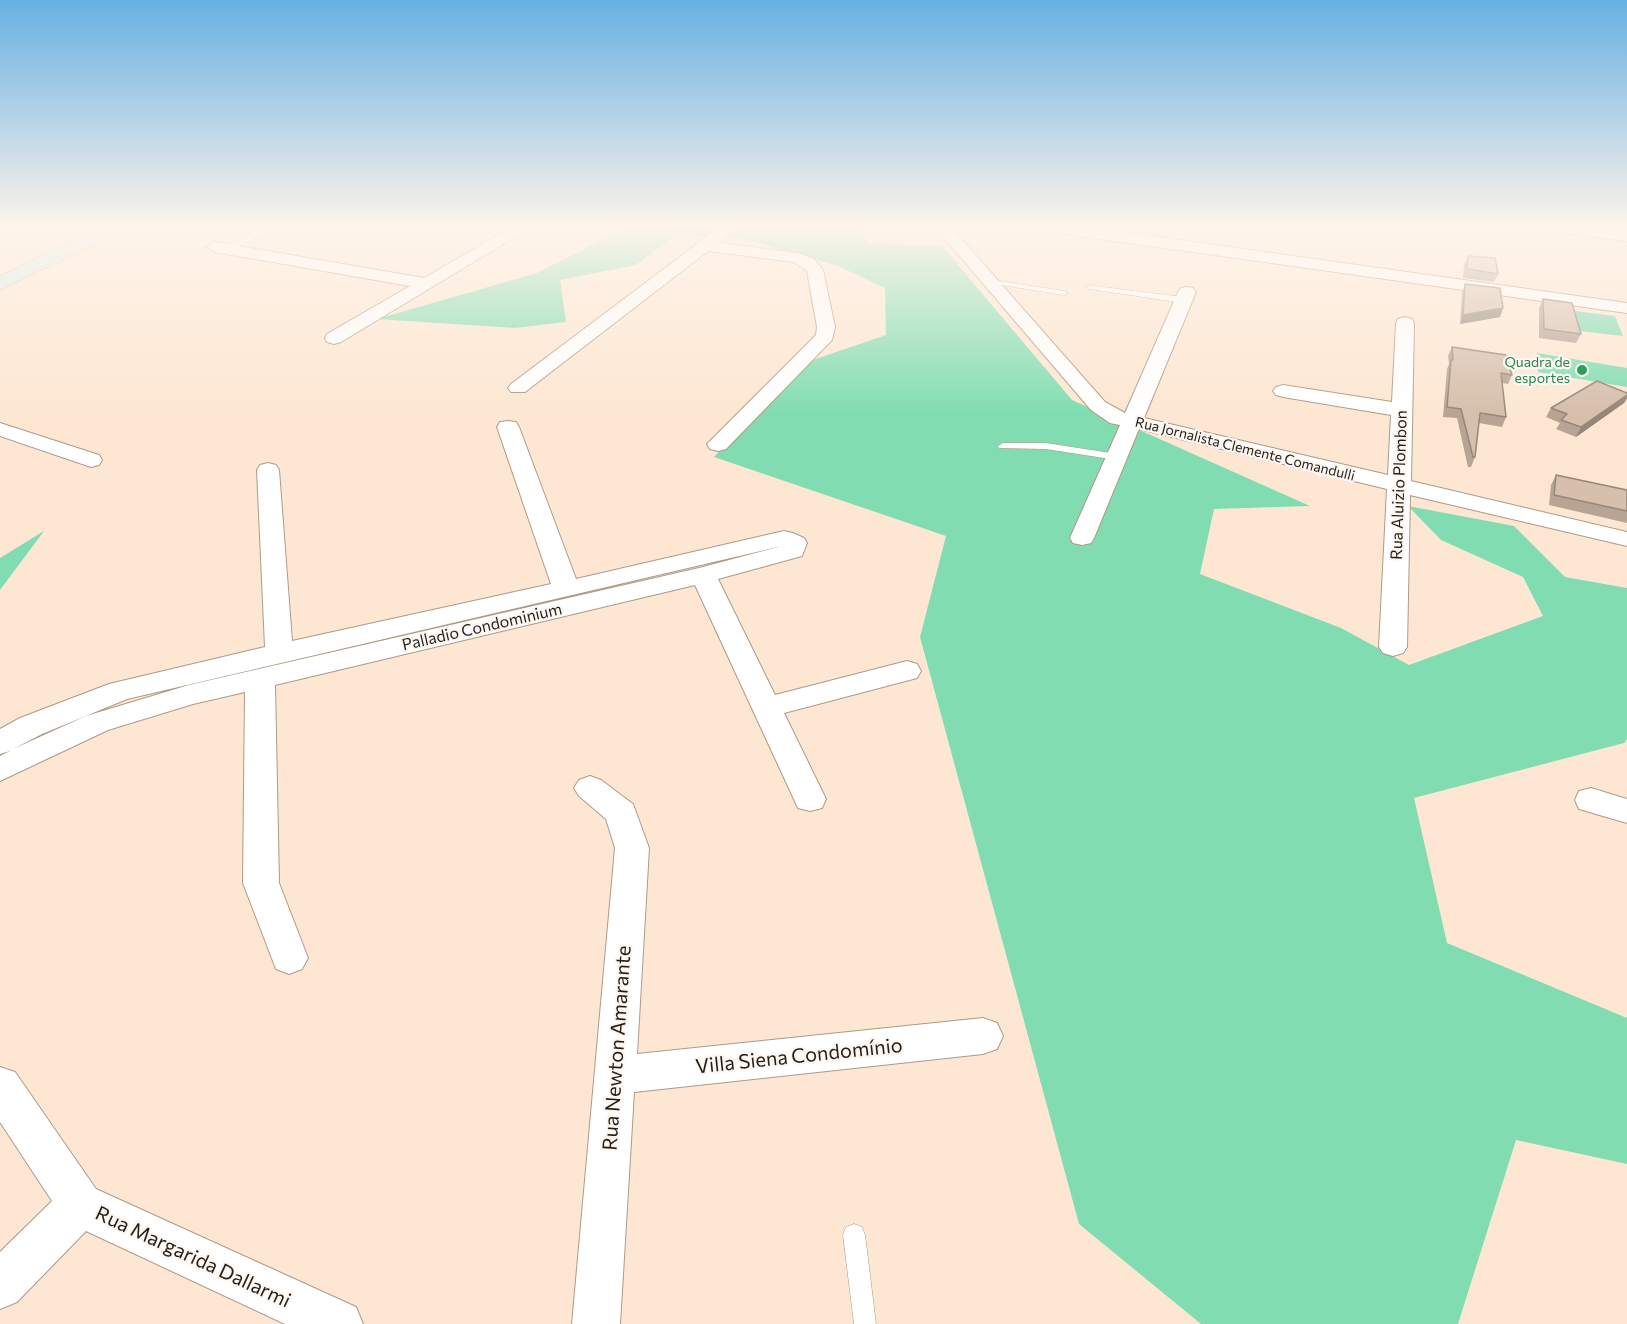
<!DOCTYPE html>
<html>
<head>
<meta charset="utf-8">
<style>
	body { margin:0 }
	canvas { display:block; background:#fde7d2 }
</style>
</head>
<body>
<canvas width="1627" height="1324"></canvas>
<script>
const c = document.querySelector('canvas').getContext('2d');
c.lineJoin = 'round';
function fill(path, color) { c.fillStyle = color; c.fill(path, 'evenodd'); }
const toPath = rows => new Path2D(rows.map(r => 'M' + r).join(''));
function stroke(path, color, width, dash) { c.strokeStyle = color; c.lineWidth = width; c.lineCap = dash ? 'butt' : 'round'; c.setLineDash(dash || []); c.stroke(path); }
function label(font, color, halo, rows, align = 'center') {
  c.font = font + ' Commissioner,sans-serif'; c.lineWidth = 4.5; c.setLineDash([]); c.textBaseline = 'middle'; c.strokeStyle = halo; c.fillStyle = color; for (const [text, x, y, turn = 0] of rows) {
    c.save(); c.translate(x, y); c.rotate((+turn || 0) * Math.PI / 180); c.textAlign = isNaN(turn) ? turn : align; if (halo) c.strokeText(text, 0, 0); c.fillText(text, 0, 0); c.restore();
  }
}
fill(toPath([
	[629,226,860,226,868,244,942,246,1072,400,1310,506,1214,509,1200,574,1341,628,1409,665,1543,616,1523,577,1441,540,1408,506,1514,526,1565,577,1627,588,1627,739,1624,743,1414,798,1447,943,1627,1018,1627,1164,1516,1140,1458,1324,1201,1324,1079,1224,920,637,946,536,714,457,807,362,886,335,885,288,838,266,742,238,676,235,636,265,560,280,566,322,515,328,377,319,537,273],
	[1568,310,1615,316,1623,336,1579,331],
	[1537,353,1627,368,1627,387,1538,372],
	[44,531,0,590,0,558]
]), '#81ddb1');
const lane = toPath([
	[268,226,278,226,229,251,222,249,268,226],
	[986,279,1064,291,1068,293,1064,295,989,283,985,281,986,279],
	[1087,285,1183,297,1187,300,1183,303,1090,289,1087,289,1087,285],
	[1003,443,1046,443,1117,454,1122,457,1117,460,1046,449,999,448,998,446,1003,443],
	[854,1224,862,1227,865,1235,876,1324,854,1324,843,1235,846,1227,854,1224]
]);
const street = toPath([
	[514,226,533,226,341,342,334,344,327,342,325,338,327,334,410,286,215,252,207,247,215,242,424,278,514,226],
	[721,226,738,226,719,243,798,253,814,259,823,270,835,327,832,340,726,449,718,451,710,449,707,444,816,335,817,327,807,271,794,262,708,251,525,392,511,392,508,388,511,384,721,226],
	[934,226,950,226,1105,402,1125,413,1178,292,1181,288,1187,287,1193,288,1196,292,1144,418,1388,475,1391,415,1283,397,1276,395,1273,391,1276,387,1283,385,1392,402,1396,323,1398,319,1405,317,1412,319,1414,323,1411,481,1627,532,1627,546,1410,495,1407,647,1403,653,1393,656,1383,653,1379,647,1387,489,1139,429,1094,538,1091,543,1082,545,1073,543,1070,538,1120,425,1110,423,1091,410,934,226],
	[1037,226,1080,226,1627,303,1627,313,1044,231,1037,226],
	[1544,226,1590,226,1627,231,1627,241,1551,231,1544,226],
	[508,421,516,422,519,427,576,579,784,531,793,533,804,538,807,543,802,556,718,579,775,695,907,661,917,664,921,671,917,678,784,713,826,799,822,808,810,811,798,808,695,585,275,685,279,883,308,958,302,969,289,974,276,969,243,883,245,692,193,704,108,730,0,781,0,756,10,751,0,754,0,729,20,718,109,684,265,647,257,470,260,465,268,463,276,465,279,470,292,641,551,584,497,427,500,422,508,421],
	[782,546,699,568,189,685,86,716,13,749,42,734,127,699,782,546],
	[0,423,99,455,102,460,99,465,91,467,0,436,0,423],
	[590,776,601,780,633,804,649,848,637,1054,983,1018,997,1023,1003,1036,997,1049,983,1054,634,1092,620,1324,572,1324,615,848,606,819,579,796,574,788,579,780,590,776],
	[1591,788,1627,799,1627,823,1579,809,1575,800,1579,791,1591,788],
	[0,1067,15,1072,96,1189,356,1307,363,1324,285,1324,86,1231,17,1302,0,1309,0,1252,52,1201,0,1122,0,1067]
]);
const secondary = toPath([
	[103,226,127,226,124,230,0,290,0,276,103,226]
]);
stroke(lane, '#ae9a86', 1);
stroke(street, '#ae9a86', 2);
stroke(secondary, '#ae9a86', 1);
fill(lane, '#fff');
fill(street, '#fff');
fill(secondary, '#ceeff0');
fill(toPath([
	[1468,256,1498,274,1494,282,1463,278,1464,264],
	[1465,284,1503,308,1500,317,1460,324,1462,292],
	[1543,299,1581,334,1576,343,1539,338,1539,308],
	[1452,347,1512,375,1508,384,1502,383,1506,417,1502,427,1479,423,1475,457,1471,467,1468,467,1457,418,1443,417,1447,369,1449,364,1448,356],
	[1627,393,1627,398,1624,403,1576,437,1556,429,1560,423,1546,417,1551,408],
	[1556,475,1627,490,1627,523,1549,505,1551,485]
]), '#b8a494');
fill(toPath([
	[1503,308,1500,317,1460,324,1463,315],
	[1627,395,1627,398,1624,403,1576,437,1581,427]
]), '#968678');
const building = toPath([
	[1468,256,1495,258,1498,274,1467,269,1468,256],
	[1465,284,1500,288,1503,308,1463,315,1465,284],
	[1543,299,1572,303,1581,334,1544,329,1543,299],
	[1452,347,1506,355,1512,375,1501,373,1506,417,1480,413,1475,457,1473,457,1461,409,1447,407,1451,360,1453,360,1452,347],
	[1597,381,1627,393,1627,395,1581,427,1561,420,1567,414,1551,408,1597,381],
	[1556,475,1627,490,1627,511,1554,495,1556,475]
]);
fill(building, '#d6bfac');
stroke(building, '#968678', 1.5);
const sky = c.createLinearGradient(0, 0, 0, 412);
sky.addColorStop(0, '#67b0e2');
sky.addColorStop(0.55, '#fef4eb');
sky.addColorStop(1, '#fef4eb00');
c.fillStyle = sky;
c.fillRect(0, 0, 1627, 412);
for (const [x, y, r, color] of [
	[1582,370,6,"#2e9e5b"]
]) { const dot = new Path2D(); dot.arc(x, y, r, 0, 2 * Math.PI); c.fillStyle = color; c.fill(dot); stroke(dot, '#fcf7f3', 2); }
label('14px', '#27864d', '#fcf7f3', [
	["Quadra de",1570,362],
	["esportes",1570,378]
], 'right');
label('14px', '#261e16', '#fcf7f3', [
	["Rua Jornalista Clemente Comandulli",1245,449,14]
]);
label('16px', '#261e16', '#fcf7f3', [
	["Rua Aluizio Plombon",1399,485,-88],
	["Palladio Condominium",482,627,-13]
]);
label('20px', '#261e16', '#fcf7f3', [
	["Rua Newton Amarante",617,1048,-86],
	["Villa Siena Condomínio",799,1056,-6],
	["Rua Margarida Dallarmi",193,1257,25]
]);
</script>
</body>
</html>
